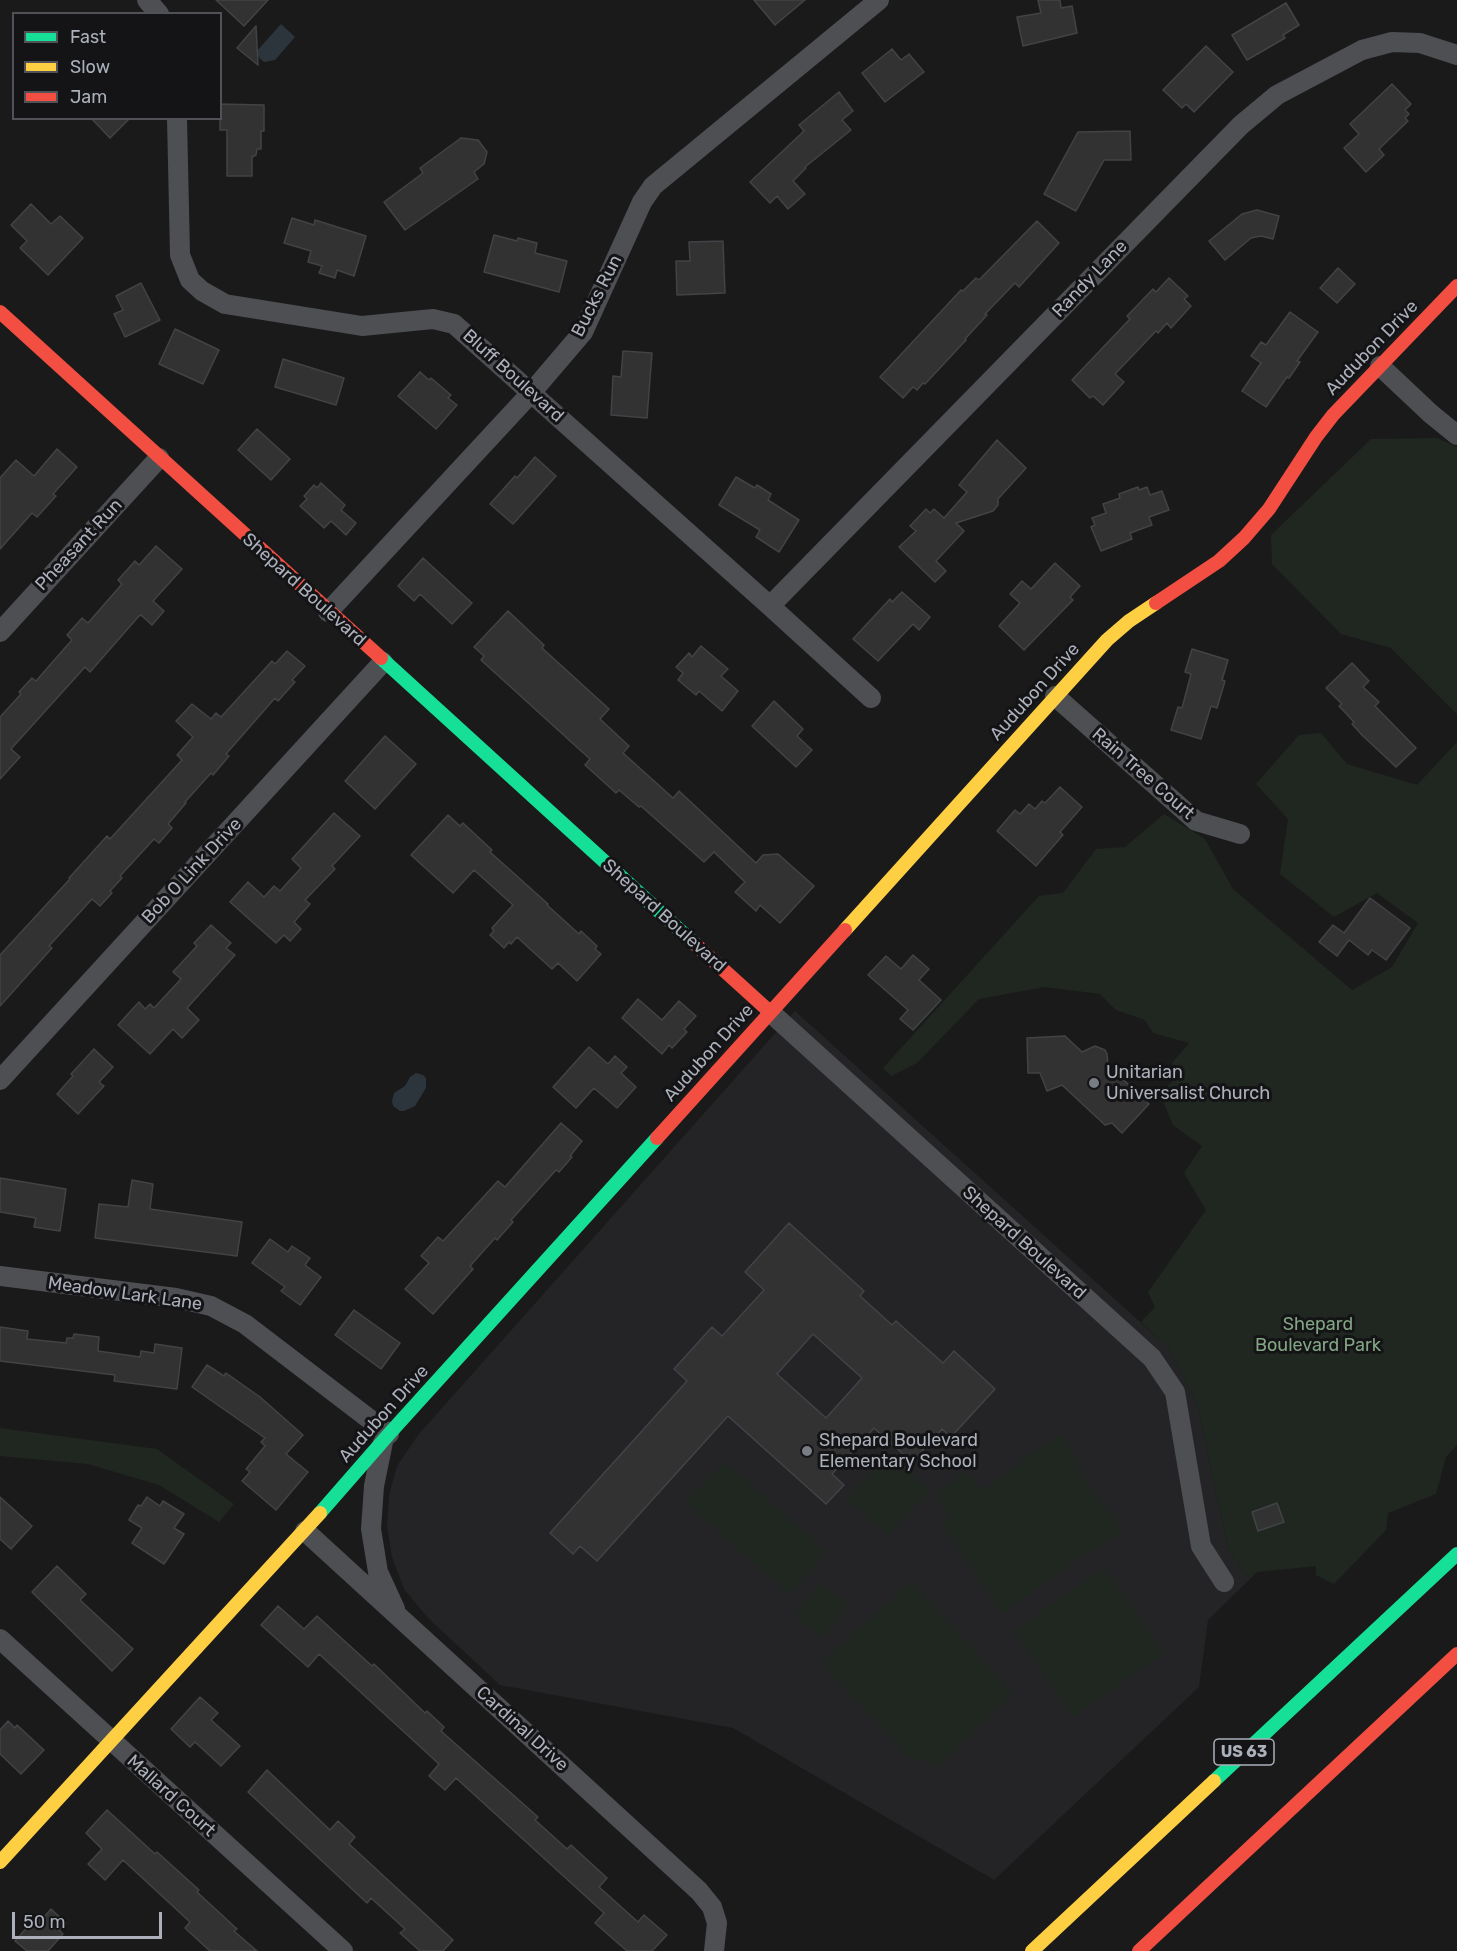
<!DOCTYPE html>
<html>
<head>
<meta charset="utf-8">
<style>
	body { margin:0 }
	#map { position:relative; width:1457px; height:1951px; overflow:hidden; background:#1a1a1a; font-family:Rubik,sans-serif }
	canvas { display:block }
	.legend { position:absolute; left:12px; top:12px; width:210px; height:108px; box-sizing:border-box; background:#141416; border:2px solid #505258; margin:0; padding:8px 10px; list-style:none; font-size:18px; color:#abb0bb }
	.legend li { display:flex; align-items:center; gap:12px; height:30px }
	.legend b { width:30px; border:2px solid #505258 }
	.scale { position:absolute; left:12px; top:1912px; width:150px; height:27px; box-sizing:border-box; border:3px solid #abb0bb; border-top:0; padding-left:8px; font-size:18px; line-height:21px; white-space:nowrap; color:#abb0bb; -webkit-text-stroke:4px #141416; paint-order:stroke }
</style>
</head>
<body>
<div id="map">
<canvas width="1457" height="1951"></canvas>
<ul class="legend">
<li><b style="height:8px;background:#16e098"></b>Fast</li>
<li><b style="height:8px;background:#ffcf43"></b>Slow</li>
<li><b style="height:8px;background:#f24e42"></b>Jam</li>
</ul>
<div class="scale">50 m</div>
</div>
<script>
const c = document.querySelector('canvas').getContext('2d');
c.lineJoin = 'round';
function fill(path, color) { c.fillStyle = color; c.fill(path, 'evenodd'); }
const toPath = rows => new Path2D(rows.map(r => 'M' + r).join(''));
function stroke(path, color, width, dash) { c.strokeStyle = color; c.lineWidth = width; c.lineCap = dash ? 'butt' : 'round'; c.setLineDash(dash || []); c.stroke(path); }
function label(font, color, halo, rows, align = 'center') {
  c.font = font + ' Rubik,sans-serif'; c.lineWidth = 6; c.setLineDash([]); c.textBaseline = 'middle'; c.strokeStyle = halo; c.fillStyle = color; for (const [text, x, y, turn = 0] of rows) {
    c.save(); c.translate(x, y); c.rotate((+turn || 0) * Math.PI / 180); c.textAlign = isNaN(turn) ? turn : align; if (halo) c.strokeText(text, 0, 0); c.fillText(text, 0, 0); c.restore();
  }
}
fill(toPath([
	[795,1011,1169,1348,1197,1404,1228,1549,1250,1579,1208,1620,1199,1687,994,1880,733,1728,500,1685,428,1618,404,1589,392,1557,387,1526,389,1496,397,1466,418,1435]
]), '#242426');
fill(toPath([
	[1437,438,1457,447,1457,714,1391,648,1341,634,1272,564,1271,535,1371,439],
	[1321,733,1347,764,1417,785,1457,742,1457,1445,1446,1457,1436,1494,1388,1513,1386,1530,1334,1584,1316,1575,1316,1566,1257,1572,1250,1579,1228,1549,1197,1404,1169,1348,1141,1322,1155,1307,1148,1292,1206,1210,1184,1173,1202,1146,1173,1125,1160,1094,1177,1077,1172,1063,1189,1043,1153,1033,1145,1020,1116,1010,1100,994,1045,987,979,999,917,1063,891,1076,883,1068,1039,896,1063,893,1096,849,1125,847,1164,814,1205,839,1233,889,1352,990,1392,967,1418,923,1377,893,1334,917,1280,874,1288,819,1256,784,1299,735],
	[0,1428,157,1449,234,1504,219,1522,159,1485,88,1464,0,1456],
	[1060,1434,1063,1436,1075,1456,1083,1476,1120,1527,1120,1532,1096,1550,1094,1547,1002,1614,941,1523,950,1516,935,1494,965,1471,983,1491,1030,1454],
	[889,1452,930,1490,888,1536,847,1499],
	[725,1461,826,1551,790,1595,686,1503],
	[1104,1568,1162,1650,1159,1657,1073,1717,1013,1631],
	[911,1581,1013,1694,938,1766,909,1757,821,1663],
	[819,1584,822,1585,847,1605,823,1638,795,1617,796,1613]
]), '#202721');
fill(toPath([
	[281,24,295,37,275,60,264,62,256,55,258,54,256,52],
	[416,1073,423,1075,426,1078,426,1088,415,1106,404,1111,400,1111,393,1106,392,1101,394,1093,405,1086,410,1077]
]), '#2d353c');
const building = toPath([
	[216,0,268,0,244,26,216,0],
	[754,0,805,0,775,25,754,0],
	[1038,0,1060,0,1061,8,1072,6,1077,33,1023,46,1017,17,1041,13,1038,0],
	[1286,3,1299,25,1283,35,1285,38,1247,60,1232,35,1286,3],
	[256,26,258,65,237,48,256,26],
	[1206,46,1233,72,1194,112,1186,104,1182,108,1163,90,1206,46],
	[892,49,901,60,909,54,924,72,885,102,862,73,892,49],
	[1392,84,1411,104,1405,110,1409,114,1405,118,1408,121,1379,149,1384,155,1366,172,1344,148,1359,134,1350,124,1392,84],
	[839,92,853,111,842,120,851,130,805,167,806,168,793,181,805,194,788,209,777,196,770,203,750,182,804,131,799,125,839,92],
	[220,104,264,105,264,131,261,131,261,149,257,149,256,155,252,157,252,176,227,176,227,130,220,130,220,104],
	[91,118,130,118,110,138,91,118],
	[1130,131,1131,160,1104,160,1076,211,1044,194,1078,132,1130,131],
	[461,138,478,140,487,152,484,164,474,172,478,179,405,230,384,202,423,173,420,168,461,138],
	[31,204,51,224,60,216,83,238,48,275,20,248,27,241,11,225,31,204],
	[1257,210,1279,216,1273,239,1261,236,1251,238,1225,260,1209,241,1242,214,1257,210],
	[292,218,314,225,315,220,366,236,354,276,337,270,335,278,319,273,322,266,308,262,311,251,284,243,292,218],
	[1037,221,1059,243,1019,287,1015,283,985,314,987,315,965,339,966,340,925,384,923,383,917,390,913,387,903,398,880,377,961,290,963,291,976,278,979,280,1037,221],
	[494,235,517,241,518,238,537,243,535,253,567,261,559,292,484,272,494,235],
	[723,241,725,293,677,295,676,261,690,261,689,242,723,241],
	[1338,268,1355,284,1337,303,1320,288,1338,268],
	[1169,278,1188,296,1184,299,1191,306,1171,328,1167,323,1158,333,1156,331,1115,374,1124,382,1103,405,1093,396,1090,398,1072,380,1130,319,1127,316,1153,289,1156,292,1169,278],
	[141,283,160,320,125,337,114,314,123,310,116,296,141,283],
	[1290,312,1318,332,1297,361,1300,362,1289,378,1287,377,1266,407,1242,391,1261,363,1251,356,1261,342,1266,345,1290,312],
	[175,329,219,350,203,384,159,364,175,329],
	[623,351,652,353,647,418,611,415,613,376,621,377,623,351],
	[283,359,344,378,336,405,275,387,283,359],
	[420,372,429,380,431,378,451,395,448,398,457,405,436,429,398,396,420,372],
	[257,429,290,459,271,480,238,450,257,429],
	[997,440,1026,468,998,499,998,505,993,511,956,523,964,531,936,561,946,571,935,582,899,547,916,531,910,526,926,509,930,513,934,509,944,518,967,492,959,485,997,440],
	[57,449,77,467,53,494,56,496,37,517,32,513,0,549,0,478,16,460,34,476,57,449],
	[535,457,556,476,513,524,490,504,515,476,517,478,535,457],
	[736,477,755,488,757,485,771,494,768,500,799,520,779,552,756,537,760,530,719,505,736,477],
	[321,483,345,505,341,510,356,523,346,535,331,521,324,528,300,506,307,499,304,496,314,485,317,488,321,483],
	[1138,487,1139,490,1147,487,1150,495,1162,491,1169,510,1149,517,1152,525,1130,533,1132,539,1101,551,1091,527,1095,525,1092,518,1106,513,1103,504,1120,498,1119,494,1138,487],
	[156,546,182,569,153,601,164,611,152,625,141,615,139,616,90,672,85,667,11,749,20,757,0,779,0,717,21,694,19,692,32,678,36,681,64,649,72,640,67,635,82,618,88,623,122,584,118,580,135,561,139,565,156,546],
	[423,558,472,603,452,624,420,594,414,601,398,586,423,558],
	[1055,563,1080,586,1070,597,1073,600,1024,650,999,626,1020,603,1010,594,1022,581,1031,589,1055,563],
	[902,592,930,617,919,630,913,624,878,661,853,639,890,599,892,602,902,592],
	[508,611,544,645,542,648,609,709,600,719,629,746,623,753,673,798,679,791,756,863,763,855,778,854,814,886,780,923,760,905,756,911,735,892,745,882,714,852,704,862,641,806,639,807,619,790,616,793,585,765,590,759,481,660,484,656,474,647,508,611],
	[701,646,728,669,721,676,738,691,722,711,699,691,696,695,678,680,683,673,676,667,689,653,692,657,701,646],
	[1192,649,1228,660,1222,680,1225,681,1217,708,1211,706,1201,739,1171,730,1178,707,1182,708,1191,674,1185,672,1192,649],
	[287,651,305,666,292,680,295,682,278,701,275,698,226,754,229,756,213,775,211,773,185,802,186,803,168,824,172,828,159,843,154,839,120,876,122,878,110,891,112,893,100,906,92,899,49,946,52,948,0,1006,0,955,70,879,69,878,107,836,110,839,182,760,177,755,193,737,176,721,192,704,211,719,216,713,221,717,272,661,275,664,287,651],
	[1352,663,1369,681,1363,687,1379,702,1375,706,1416,748,1396,767,1362,735,1352,724,1354,722,1339,706,1342,704,1326,688,1352,663],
	[774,701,803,729,797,736,812,750,796,767,752,726,774,701],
	[385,736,416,764,375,809,345,781,385,736],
	[1060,787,1082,807,1060,832,1063,835,1036,866,997,831,1015,810,1020,814,1029,804,1035,809,1042,801,1045,803,1060,787],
	[334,813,360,836,332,866,335,869,305,900,310,904,294,922,301,929,290,941,284,935,276,943,230,902,248,882,264,897,274,886,280,891,301,868,292,859,334,813],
	[448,815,460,826,463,823,492,850,490,852,548,904,547,905,579,934,581,931,597,946,595,949,601,954,577,981,558,963,552,969,517,937,511,944,509,942,504,948,490,935,494,931,492,928,513,905,474,870,453,893,411,855,448,815],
	[1370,898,1410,928,1386,960,1372,950,1368,955,1349,940,1337,956,1319,942,1333,925,1344,933,1370,898],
	[211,925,231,943,226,948,235,955,187,1008,199,1020,182,1038,173,1029,150,1054,118,1025,139,1002,145,1009,150,1004,154,1008,181,979,173,972,197,946,194,943,211,925],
	[913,955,929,969,919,980,941,1000,913,1030,900,1019,908,1010,868,975,886,956,901,969,913,955],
	[638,999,662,1020,679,1001,696,1016,684,1029,687,1032,672,1048,669,1045,662,1054,622,1018,638,999],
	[1065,1036,1082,1052,1095,1046,1105,1050,1107,1054,1108,1065,1149,1104,1122,1133,1112,1123,1105,1125,1062,1085,1047,1091,1040,1073,1028,1073,1027,1038,1065,1036],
	[589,1047,608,1064,615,1056,627,1067,621,1073,636,1087,617,1108,594,1088,576,1108,553,1087,589,1047],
	[94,1049,113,1067,99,1082,104,1086,78,1114,57,1094,73,1076,71,1074,94,1049],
	[561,1123,582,1141,570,1156,572,1157,559,1172,556,1170,511,1220,513,1222,497,1240,495,1238,470,1266,473,1269,433,1314,405,1289,429,1263,421,1256,438,1237,443,1241,498,1181,505,1187,561,1123],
	[0,1178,66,1189,60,1231,34,1227,36,1218,0,1212,0,1178],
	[132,1180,153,1184,150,1209,242,1222,237,1256,95,1238,99,1204,128,1207,132,1180],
	[789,1223,864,1291,860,1296,892,1325,896,1321,943,1363,954,1351,995,1389,951,1437,942,1429,912,1462,874,1428,832,1474,844,1485,826,1504,728,1416,597,1561,580,1546,573,1554,550,1533,687,1381,674,1369,712,1327,722,1336,764,1290,745,1272,789,1223],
	[813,1334,862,1378,826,1418,777,1374,813,1334],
	[270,1239,288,1252,292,1246,310,1258,305,1265,321,1277,300,1305,281,1291,285,1287,252,1263,270,1239],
	[354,1310,400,1343,381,1369,335,1335,354,1310],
	[0,1327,28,1331,27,1339,66,1343,67,1338,73,1338,74,1334,99,1337,98,1351,140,1357,141,1351,154,1353,155,1344,182,1348,177,1389,114,1381,115,1375,0,1361,0,1327],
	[207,1365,224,1376,226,1373,260,1397,303,1435,286,1454,308,1472,276,1510,242,1481,250,1472,246,1469,265,1446,261,1442,265,1438,192,1387,207,1365],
	[0,1497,32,1526,11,1549,0,1539,0,1497],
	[147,1497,160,1506,163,1501,184,1514,174,1528,184,1534,164,1564,132,1543,142,1528,129,1520,138,1505,141,1506,147,1497],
	[1277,1503,1284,1522,1258,1531,1252,1512,1277,1503],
	[57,1566,86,1594,80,1600,133,1649,112,1671,32,1592,57,1566],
	[278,1606,304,1629,317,1616,372,1666,374,1664,425,1713,427,1711,444,1727,441,1731,538,1817,535,1820,567,1849,571,1845,607,1878,599,1887,638,1922,644,1915,667,1935,652,1951,627,1951,595,1923,604,1913,456,1778,445,1790,429,1776,439,1764,319,1654,308,1667,261,1625,278,1606],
	[200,1697,218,1713,211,1720,240,1746,221,1766,195,1742,190,1747,171,1729,200,1697],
	[8,1721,15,1728,17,1725,44,1750,21,1774,0,1754,0,1730,8,1721],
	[267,1770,330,1830,338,1821,355,1837,349,1844,453,1940,443,1951,420,1951,400,1933,405,1929,371,1898,367,1903,248,1792,267,1770],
	[107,1810,155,1854,157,1852,199,1890,197,1892,237,1929,234,1931,257,1951,210,1951,185,1928,190,1922,123,1860,105,1880,88,1864,102,1849,86,1833,107,1810],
	[51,1909,66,1923,59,1930,63,1934,48,1951,27,1951,15,1941,39,1914,44,1917,51,1909]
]);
fill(building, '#323232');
stroke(building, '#424346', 1.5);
stroke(toPath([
	[147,0,159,14],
	[177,118,180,255,190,280,202,291,225,304,362,326,433,319,454,324,770,606,871,698],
	[1380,366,1431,414,1457,435],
	[770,606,1241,125,1277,95,1362,50,1392,42,1420,43,1457,55],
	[328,612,531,393,583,332,642,202,653,186,879,0],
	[0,632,159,458],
	[1055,696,1196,821,1240,834],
	[770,1012,1152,1358,1175,1392,1201,1546,1224,1582],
	[0,1080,383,662],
	[0,1276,176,1298,211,1306,245,1324,389,1434],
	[383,1442,374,1486,371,1529,378,1572,395,1609],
	[305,1531,699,1891,712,1907,717,1923,714,1951],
	[0,1639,343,1951]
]), '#4e4f53', 20);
stroke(toPath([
	[381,658,695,944],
	[320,1513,389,1434,657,1138],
	[1214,1781,1457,1554]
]), '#16e098', 14);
stroke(toPath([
	[845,930,1107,640,1129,621,1156,603],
	[0,1862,320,1513],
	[1032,1951,1214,1781]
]), '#ffcf43', 14);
stroke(toPath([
	[0,312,381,658],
	[1156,603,1219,561,1244,538,1269,509,1316,437,1333,415,1457,286],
	[695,944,770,1012],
	[657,1138,845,930],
	[1139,1951,1457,1654]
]), '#f24e42', 14);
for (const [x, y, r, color] of [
	[1094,1083,6,"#787c83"],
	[807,1451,6,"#787c83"]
]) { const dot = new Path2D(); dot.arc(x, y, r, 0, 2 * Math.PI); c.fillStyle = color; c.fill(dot); stroke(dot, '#141416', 2); }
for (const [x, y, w] of [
	[1244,1752,60]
]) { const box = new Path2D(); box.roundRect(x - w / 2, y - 13, w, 26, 4.5); c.fillStyle = '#141416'; c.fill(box); stroke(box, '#abb0bb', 1.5); }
label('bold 16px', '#abb0bb', null, [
	["US 63",1244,1752]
]);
label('18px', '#abb0bb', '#141416', [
	["Randy Lane",1090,279,-46],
	["Bucks Run",597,296,-63],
	["Audubon Drive",1372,348,-46],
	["Bluff Boulevard",513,376,42],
	["Pheasant Run",79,545,-47],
	["Shepard Boulevard",304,590,42],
	["Audubon Drive",1035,692,-48],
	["Rain Tree Court",1143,774,41],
	["Bob O Link Drive",192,871,-47],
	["Shepard Boulevard",664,916,42],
	["Audubon Drive",709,1053,-48],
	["Shepard Boulevard",1024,1243,42],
	["Meadow Lark Lane",125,1294,8],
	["Audubon Drive",384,1414,-48],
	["Cardinal Drive",522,1729,42],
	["Mallard Court",171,1796,42]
]);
label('18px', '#abb0bb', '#141416', [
	["Unitarian",1106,1073],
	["Universalist Church",1106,1094],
	["Shepard Boulevard",819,1441],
	["Elementary School",819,1462]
], 'left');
label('18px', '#82a584', '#141416', [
	["Shepard",1318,1325],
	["Boulevard Park",1318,1346]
]);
</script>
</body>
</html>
